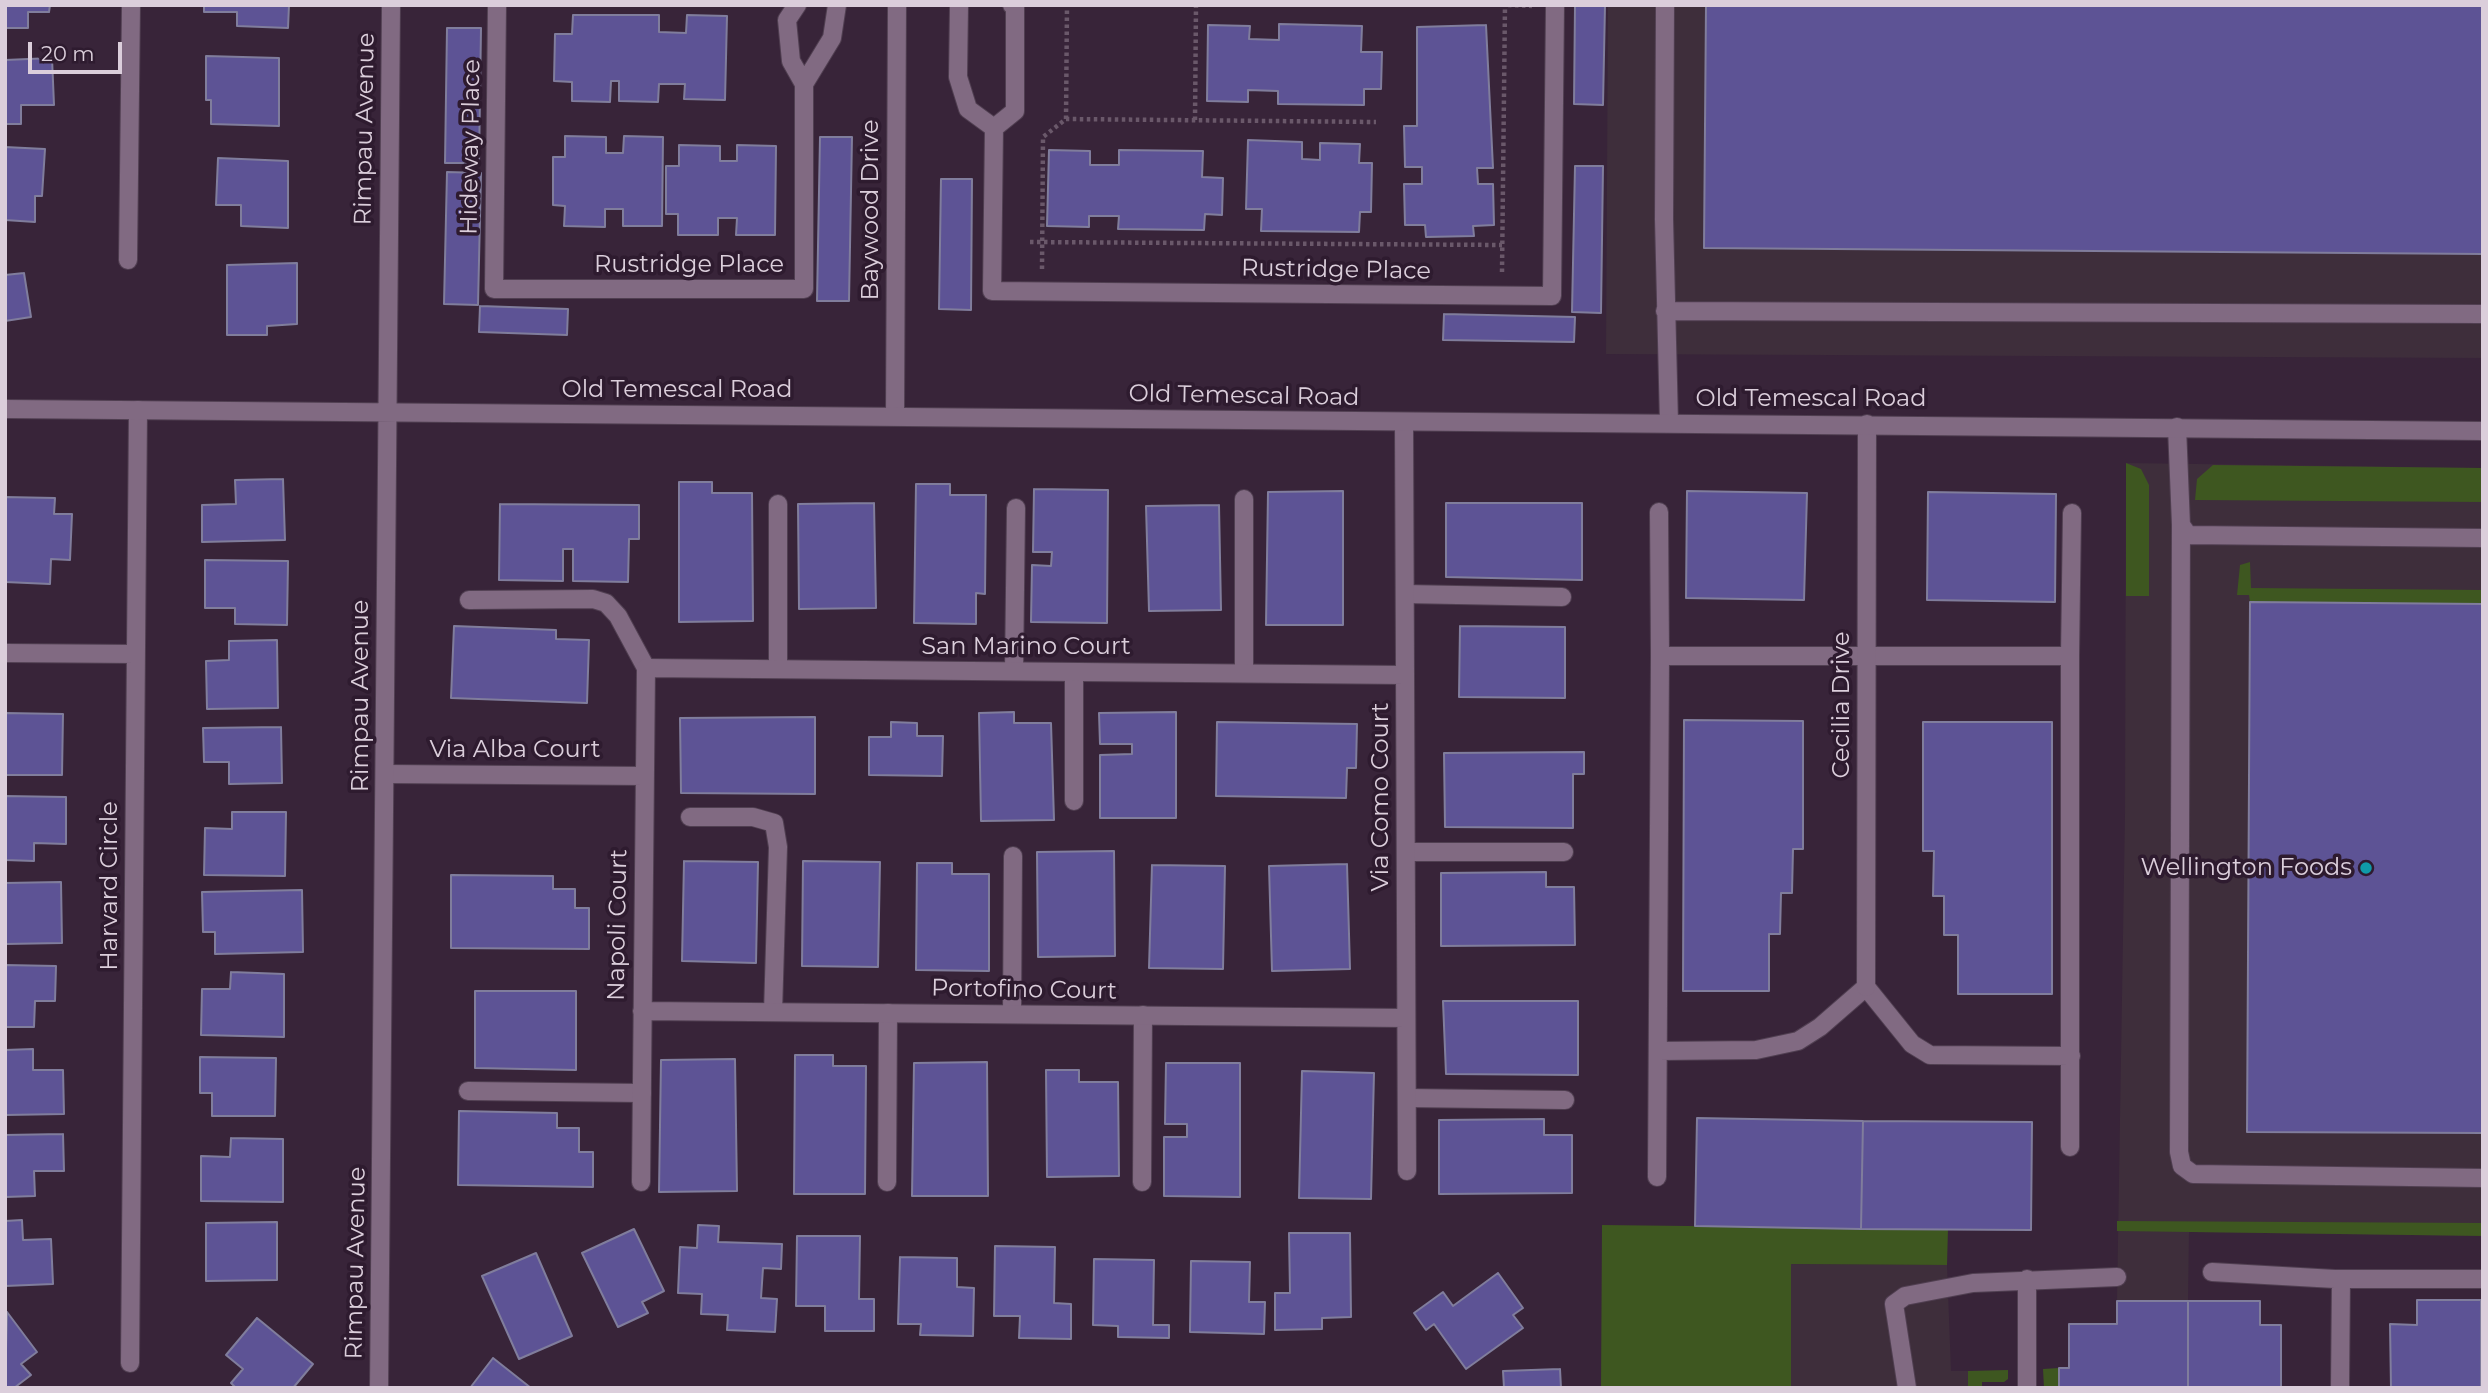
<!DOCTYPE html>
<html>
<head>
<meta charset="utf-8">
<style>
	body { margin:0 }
	#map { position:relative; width:2488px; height:1393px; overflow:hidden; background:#382439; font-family:Montserrat,sans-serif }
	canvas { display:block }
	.frame { position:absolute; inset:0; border:7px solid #dbcedb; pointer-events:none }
	.scale { position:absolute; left:28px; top:42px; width:94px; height:32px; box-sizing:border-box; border:4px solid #dbcedb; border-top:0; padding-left:9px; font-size:21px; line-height:24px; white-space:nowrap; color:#dbcedb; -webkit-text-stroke:5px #2e1b2f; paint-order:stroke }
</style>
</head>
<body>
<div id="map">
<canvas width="2488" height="1393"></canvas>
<div class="frame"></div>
<div class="scale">20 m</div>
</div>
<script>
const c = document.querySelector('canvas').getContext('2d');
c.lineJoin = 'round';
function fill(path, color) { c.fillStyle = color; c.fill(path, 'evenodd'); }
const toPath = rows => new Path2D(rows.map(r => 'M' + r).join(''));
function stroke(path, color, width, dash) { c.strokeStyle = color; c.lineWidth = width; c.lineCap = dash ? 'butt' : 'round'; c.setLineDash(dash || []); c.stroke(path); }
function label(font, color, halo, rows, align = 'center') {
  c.font = font + ' Montserrat,sans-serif'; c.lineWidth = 7; c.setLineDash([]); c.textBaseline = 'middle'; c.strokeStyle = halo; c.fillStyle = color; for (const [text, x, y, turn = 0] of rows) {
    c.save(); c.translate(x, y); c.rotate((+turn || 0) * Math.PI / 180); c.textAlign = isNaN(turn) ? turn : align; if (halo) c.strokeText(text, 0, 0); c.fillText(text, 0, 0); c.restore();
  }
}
fill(toPath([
	[1608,5,2483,5,2483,358,1606,354],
	[2126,463,2483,468,2483,1236,2189,1232,2188,1301,2117,1301,2125,814],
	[1791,1264,1947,1265,1951,1371,1968,1371,1968,1388,1791,1388]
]), '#3e2e3b');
fill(toPath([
	[2126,463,2141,469,2149,485,2149,596,2126,596],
	[2213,465,2483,468,2483,502,2195,500,2197,479],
	[2250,562,2251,588,2483,590,2483,604,2250,602,2249,595,2237,595,2240,565],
	[2117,1221,2483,1223,2483,1236,2117,1231],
	[1602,1225,1948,1229,1947,1265,1791,1264,1791,1388,1601,1388],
	[2059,1368,2059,1388,2044,1388,2043,1369],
	[2008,1370,2008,1379,2004,1382,1982,1382,1982,1388,1968,1388,1968,1371]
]), '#3e5720');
const building = toPath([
	[5,5,50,5,49,12,28,12,28,28,5,28,5,5],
	[204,5,289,5,288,28,237,26,237,12,204,12,204,5],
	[1575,5,1605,5,1603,105,1574,104,1575,5],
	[1706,5,2483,5,2483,254,1704,248,1706,5],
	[573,15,659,15,659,32,686,33,687,15,727,16,725,100,684,99,685,84,659,84,658,102,619,101,619,81,611,81,610,102,572,101,572,82,554,81,555,34,572,34,573,15],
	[1279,24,1362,26,1361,52,1382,52,1381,89,1364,89,1364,105,1278,104,1278,91,1248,90,1248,102,1207,101,1208,25,1250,26,1249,39,1279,40,1279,24],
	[1486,25,1493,168,1477,168,1478,184,1493,184,1494,225,1473,226,1474,236,1426,237,1425,225,1405,225,1404,184,1422,184,1422,167,1405,167,1404,126,1417,126,1417,27,1486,25],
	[447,28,481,28,479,163,445,163,447,28],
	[206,56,279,58,279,126,211,124,211,100,206,100,206,56],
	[52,58,54,105,21,105,21,124,5,124,5,60,52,58],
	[565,136,606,137,606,153,623,153,624,136,663,137,662,226,623,226,623,209,605,209,605,227,564,226,565,206,553,205,553,157,565,157,565,136],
	[820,137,852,137,849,301,817,301,820,137],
	[1248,140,1302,142,1302,159,1320,160,1320,143,1360,144,1359,163,1372,163,1371,212,1360,212,1359,232,1261,231,1262,209,1246,209,1248,140],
	[679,145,720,146,720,161,737,161,737,145,776,146,775,235,736,235,737,218,718,218,718,235,678,235,678,214,666,214,666,166,679,166,679,145],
	[5,147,45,149,42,196,35,196,35,222,5,220,5,147],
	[1049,150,1090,151,1090,165,1119,165,1119,150,1203,151,1202,177,1223,178,1222,215,1205,214,1204,230,1118,229,1119,216,1089,216,1089,227,1047,226,1049,150],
	[218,158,288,161,288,228,241,226,241,205,216,205,218,158],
	[1575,166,1603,166,1601,313,1572,312,1575,166],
	[447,172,481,173,478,305,444,304,447,172],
	[941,179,972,179,971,310,939,309,941,179],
	[297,263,297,324,267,326,267,335,227,335,227,265,297,263],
	[24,273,31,317,5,321,5,275,24,273],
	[480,306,568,309,567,335,479,332,480,306],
	[1444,314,1575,317,1574,342,1443,340,1444,314],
	[283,479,285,540,202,542,202,505,236,504,235,480,283,479],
	[679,482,712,482,712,493,752,493,753,621,679,622,679,482],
	[916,484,950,484,950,495,986,495,985,594,976,593,976,624,914,623,916,484],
	[1034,489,1108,490,1107,623,1031,622,1032,565,1051,566,1052,552,1033,552,1034,489],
	[1343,491,1343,625,1266,625,1268,492,1343,491],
	[1687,491,1807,493,1804,600,1686,598,1687,491],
	[1928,492,2056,494,2055,602,1927,600,1928,492],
	[5,497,55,498,54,514,72,514,70,560,51,559,50,584,5,582,5,497],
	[874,503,876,608,799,609,798,504,874,503],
	[1446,503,1582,503,1582,580,1446,577,1446,503],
	[500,504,639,505,639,539,629,539,628,582,573,581,573,549,563,549,563,581,499,580,500,504],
	[1219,505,1221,610,1149,611,1146,506,1219,505],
	[205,560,288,561,287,625,235,624,235,608,205,608,205,560],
	[2250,602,2483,604,2483,1133,2247,1132,2250,602],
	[454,626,556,630,556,639,589,640,587,703,451,698,454,626],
	[1460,626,1565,627,1565,698,1459,697,1460,626],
	[277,640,278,708,207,709,206,661,229,660,229,641,277,640],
	[1014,712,1014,723,1051,723,1054,820,981,821,979,713,1014,712],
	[1176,712,1176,818,1100,818,1100,755,1132,754,1132,744,1100,744,1099,713,1176,712],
	[5,713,63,714,62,775,5,775,5,713],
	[815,717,815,794,681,793,680,718,815,717],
	[1684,720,1803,721,1803,849,1793,849,1792,893,1781,893,1780,934,1769,934,1769,991,1683,991,1684,720],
	[891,722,917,723,917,736,943,736,942,776,869,775,869,737,891,737,891,722],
	[1217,722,1357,724,1356,768,1347,768,1346,798,1216,796,1217,722],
	[1923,722,2052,722,2052,994,1958,994,1958,935,1944,935,1944,896,1933,896,1934,851,1923,851,1923,722],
	[281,727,282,783,229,784,229,762,204,762,203,728,281,727],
	[1584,752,1584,774,1573,774,1573,828,1445,827,1444,753,1584,752],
	[5,796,66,797,66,844,34,843,34,861,5,860,5,796],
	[232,812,286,812,285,876,204,875,205,828,232,829,232,812],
	[1114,851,1115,956,1038,957,1037,852,1114,851],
	[684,861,758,862,756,963,682,961,684,861],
	[803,861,880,862,878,967,802,966,803,861],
	[917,863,952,863,952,874,989,874,989,971,916,970,917,863],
	[1347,864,1350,969,1272,971,1269,866,1347,864],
	[1152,865,1225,866,1223,969,1149,968,1152,865],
	[1546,872,1546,887,1574,887,1575,945,1441,946,1441,873,1546,872],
	[451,875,553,876,553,889,575,889,575,908,589,908,589,949,451,948,451,875],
	[61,882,62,943,5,944,5,883,61,882],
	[302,890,303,952,215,954,215,932,203,932,202,892,302,890],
	[5,965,56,966,55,1001,35,1001,34,1027,5,1027,5,965],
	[231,972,284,974,284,1037,201,1035,202,989,230,989,231,972],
	[475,991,576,991,576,1070,475,1068,475,991],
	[1443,1001,1578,1001,1578,1075,1446,1074,1443,1001],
	[33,1049,33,1070,63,1070,64,1114,5,1115,5,1050,33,1049],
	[795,1055,833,1055,833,1066,866,1066,865,1194,794,1194,795,1055],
	[200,1057,276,1058,275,1116,212,1116,212,1093,200,1093,200,1057],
	[735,1059,737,1191,659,1192,661,1060,735,1059],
	[987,1062,988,1196,912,1196,914,1063,987,1062],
	[1166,1063,1240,1063,1240,1197,1164,1196,1164,1137,1187,1137,1187,1124,1165,1124,1166,1063],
	[1046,1070,1079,1070,1079,1082,1118,1082,1119,1176,1047,1177,1046,1070],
	[1302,1071,1374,1073,1371,1199,1299,1198,1302,1071],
	[459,1111,557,1113,557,1128,579,1128,579,1152,593,1152,593,1187,458,1185,459,1111],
	[1697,1118,1863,1121,1861,1229,1695,1226,1697,1118],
	[1544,1119,1544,1135,1572,1135,1572,1193,1439,1194,1439,1120,1544,1119],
	[1863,1121,2032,1122,2031,1230,1861,1229,1863,1121],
	[63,1134,64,1171,34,1171,35,1196,5,1197,5,1135,63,1134],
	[231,1138,283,1139,283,1202,201,1201,201,1156,230,1157,231,1138],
	[22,1220,23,1240,51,1239,53,1284,5,1286,5,1221,22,1220],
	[277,1222,277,1280,206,1281,206,1223,277,1222],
	[698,1225,719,1226,718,1242,782,1244,781,1269,763,1268,761,1298,777,1299,775,1332,727,1330,728,1315,701,1314,702,1294,678,1293,680,1247,697,1248,698,1225],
	[634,1229,664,1291,642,1302,648,1313,618,1327,582,1253,634,1229],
	[1289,1233,1350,1233,1351,1317,1322,1318,1322,1329,1275,1330,1275,1293,1290,1293,1289,1233],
	[797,1236,860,1236,859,1299,874,1299,874,1331,825,1331,825,1306,796,1306,797,1236],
	[995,1246,1055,1247,1054,1303,1071,1304,1071,1339,1019,1338,1020,1316,994,1316,995,1246],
	[536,1253,572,1336,519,1359,482,1276,536,1253],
	[900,1257,957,1258,957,1287,974,1288,973,1336,920,1335,921,1324,898,1324,900,1257],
	[1094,1259,1154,1260,1153,1325,1169,1325,1169,1338,1118,1337,1118,1326,1093,1325,1094,1259],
	[1191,1261,1250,1262,1249,1302,1265,1302,1264,1334,1190,1332,1191,1261],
	[1498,1273,1523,1308,1513,1315,1523,1328,1466,1369,1434,1324,1426,1330,1414,1313,1443,1292,1453,1306,1498,1273],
	[2417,1300,2481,1300,2481,1388,2391,1388,2390,1324,2417,1325,2417,1300],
	[2481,1300,2483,1300,2483,1388,2481,1388,2481,1300],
	[2117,1301,2188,1301,2188,1388,2059,1388,2059,1368,2069,1368,2069,1324,2117,1324,2117,1301],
	[2188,1301,2260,1301,2260,1325,2281,1325,2281,1388,2188,1388,2188,1301],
	[7,1312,37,1352,21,1364,31,1375,14,1388,5,1388,7,1312],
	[257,1318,313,1364,293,1388,236,1388,231,1383,243,1369,226,1355,257,1318],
	[493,1358,531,1388,470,1388,493,1358],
	[1560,1369,1561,1388,1504,1388,1503,1371,1560,1369]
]);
fill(building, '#5d5395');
stroke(building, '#807d9c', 2);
const lane = toPath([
	[1665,5,1664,219,1669,423],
	[1665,311,2483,314],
	[2177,427,2181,525,2188,535,2483,538],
	[1244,499,1244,673],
	[778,504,778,669],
	[1659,512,1660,656],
	[2181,525,2179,1152,2182,1166,2193,1174,2483,1178],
	[1405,594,1562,597],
	[469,600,593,599,606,603,618,616,646,668],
	[2070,656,2072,513],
	[1014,671,1016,508],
	[1074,672,1074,801],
	[690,817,753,817,774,823,778,847,773,1012],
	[1406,852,1564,852],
	[1012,1014,1013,856],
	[1658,1051,1756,1050,1798,1041,1820,1027,1866,987,1912,1044,1930,1055,2071,1056],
	[468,1091,642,1093],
	[1407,1098,1565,1100],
	[1657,1177,1660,656,2070,656,2070,1147],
	[887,1182,888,1013],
	[1142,1182,1143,1015],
	[2212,1272,2335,1279,2483,1279],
	[2027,1279,2027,1388],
	[1907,1388,1894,1304,1905,1296,1973,1283,2117,1277],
	[2340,1388,2341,1279]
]);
const street = toPath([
	[497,5,494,289,804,289,804,84],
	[797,5,787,20,791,61,804,84,832,38,837,5],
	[959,5,958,77,968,109,994,128,1015,111,1015,7,1012,5],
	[994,128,992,291,1552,296,1555,5],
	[128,260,131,5],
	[895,416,897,5],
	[1404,423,1407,1171],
	[5,653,136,654],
	[386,774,645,776],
	[1866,987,1867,424],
	[642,1011,1406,1018],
	[641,1182,646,668,1405,675],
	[130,1363,138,410]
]);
const secondary = toPath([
	[5,409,2483,431],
	[379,1388,391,5]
]);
stroke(lane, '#503f51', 20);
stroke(street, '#503f51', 20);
stroke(secondary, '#503f51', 20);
stroke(toPath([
	[1508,5,1532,6],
	[1066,119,1067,5],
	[1195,120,1196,5],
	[1030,242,1502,245],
	[1042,269,1043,137,1066,119,1376,122],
	[1502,272,1505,5]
]), '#6a586a', 4.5, [3.5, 3.5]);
stroke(lane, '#816a82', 18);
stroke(street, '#816a82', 18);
stroke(secondary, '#816a82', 18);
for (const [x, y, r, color] of [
	[2366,868,7,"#0f9aa8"]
]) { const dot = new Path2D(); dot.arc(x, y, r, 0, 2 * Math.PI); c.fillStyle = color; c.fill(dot); stroke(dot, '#2e1b2f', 2.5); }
label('24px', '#dbcedb', '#2e1b2f', [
	["Rimpau Avenue",365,129,-89],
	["Hideway Place",471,147,-89],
	["Baywood Drive",871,210,-90],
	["Rustridge Place",689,265],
	["Rustridge Place",1336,270,1],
	["Old Temescal Road",677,390],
	["Old Temescal Road",1244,396,1],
	["Old Temescal Road",1811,399],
	["San Marino Court",1026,647],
	["Rimpau Avenue",361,696,-90],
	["Cecilia Drive",1842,705,-90],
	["Via Alba Court",515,750],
	["Via Como Court",1381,797,-90],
	["Harvard Circle",110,886,-90],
	["Napoli Court",618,925,-89],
	["Portofino Court",1024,990,1],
	["Rimpau Avenue",356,1263,-89]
]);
label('24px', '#dbcedb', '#2e1b2f', [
	["Wellington Foods",2352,868]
], 'right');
</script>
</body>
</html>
